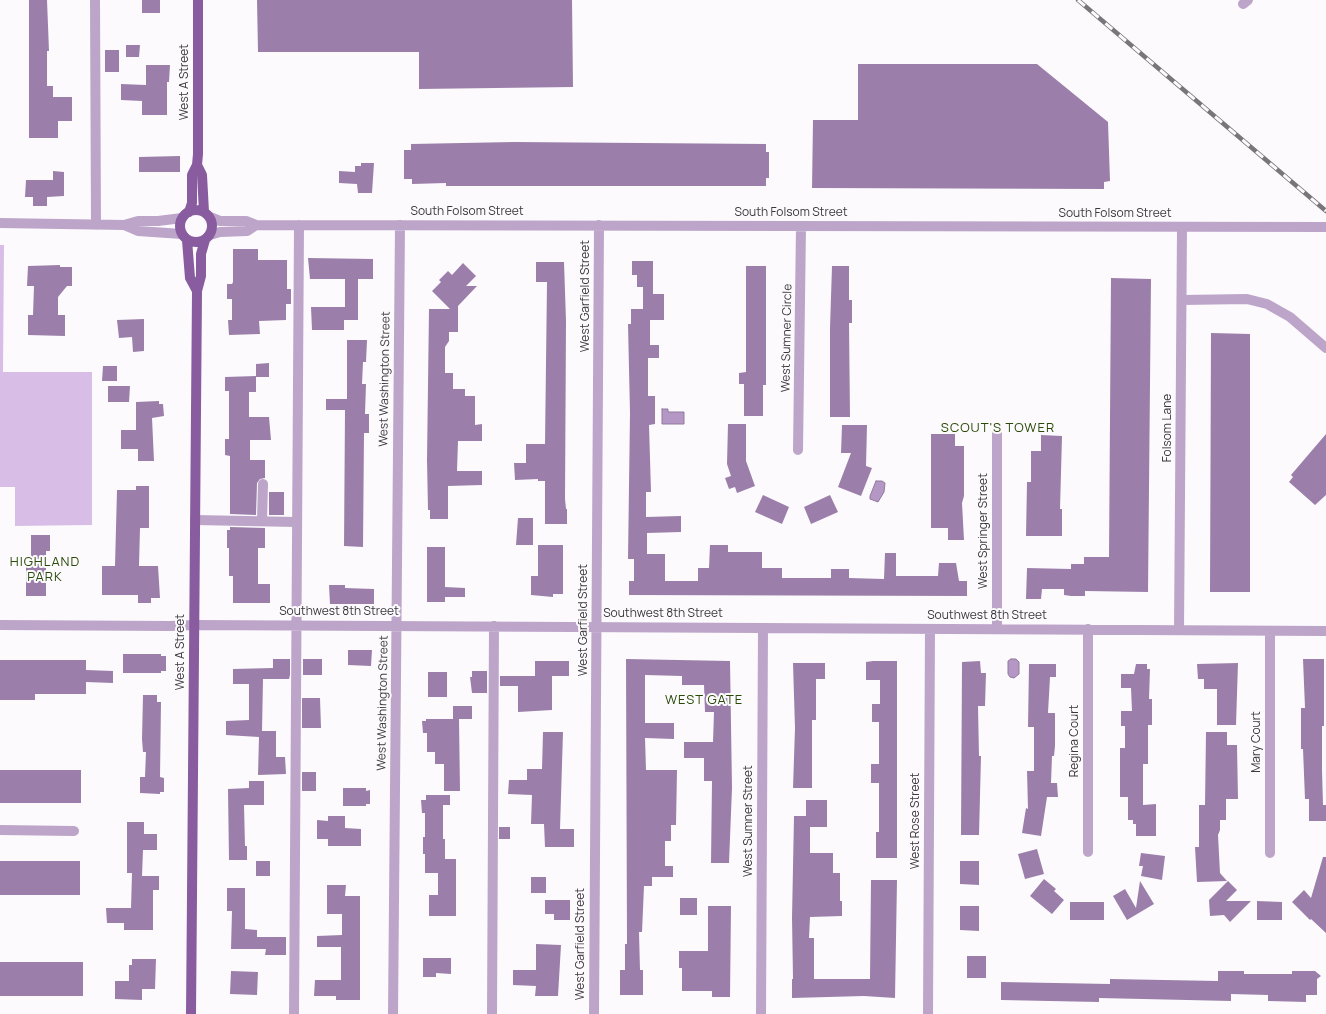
<!DOCTYPE html>
<html>
<head>
<meta charset="utf-8">
<style>
	body { margin:0 }
	canvas { display:block; background:#fcfafd }
</style>
</head>
<body>
<canvas width="1326" height="1014"></canvas>
<script>
const c = document.querySelector('canvas').getContext('2d');
c.lineJoin = 'round';
function fill(path, color) { c.fillStyle = color; c.fill(path, 'evenodd'); }
const toPath = rows => new Path2D(rows.map(r => 'M' + r).join(''));
function stroke(path, color, width, dash) { c.strokeStyle = color; c.lineWidth = width; c.lineCap = dash ? 'butt' : 'round'; c.setLineDash(dash || []); c.stroke(path); }
function label(font, color, halo, rows, align = 'center') {
  c.font = font + ' Manrope,sans-serif'; c.lineWidth = 4; c.setLineDash([]); c.textBaseline = 'middle'; c.strokeStyle = halo; c.fillStyle = color; for (const [text, x, y, turn = 0] of rows) {
    c.save(); c.translate(x, y); c.rotate((+turn || 0) * Math.PI / 180); c.textAlign = isNaN(turn) ? turn : align; if (halo) c.strokeText(text, 0, 0); c.fillText(text, 0, 0); c.restore();
  }
}
fill(toPath([
	[0,245,4,245,3,372,92,372,92,525,15,526,15,487,0,487]
]), '#d8bee6');
const water = toPath([
	[662,409,668,409,668,412,684,412,684,424,662,424,662,409],
	[876,481,882,481,885,483,884,492,878,502,870,499,870,496,876,481],
	[1011,659,1016,659,1019,662,1019,674,1014,678,1010,677,1008,674,1008,661,1011,659]
]);
fill(water, '#b497c4');
stroke(water, '#907a9c', 1);
fill(toPath([
	[29,0,47,0,49,51,47,51,47,86,53,86,53,97,72,97,72,121,58,121,58,138,29,138],
	[142,0,160,0,160,13,142,13],
	[257,0,572,0,573,87,419,89,419,52,258,52],
	[126,45,140,45,139,57,126,57],
	[105,50,119,50,119,72,105,72],
	[858,64,1037,64,1108,122,1110,181,1104,182,1104,189,812,188,813,120,858,120],
	[146,65,170,65,169,82,167,82,167,115,142,115,142,101,121,100,121,84,146,85],
	[514,142,766,144,766,152,769,152,769,178,766,178,766,186,446,186,446,183,412,184,412,179,404,179,404,150,411,150,411,144],
	[180,156,180,172,139,172,139,157],
	[361,163,374,163,372,193,358,193,357,184,339,183,339,171,355,172,355,166,361,166],
	[53,171,64,172,64,196,47,197,47,206,33,206,33,197,25,197,26,180,53,180],
	[233,249,258,249,258,260,287,260,287,289,291,289,291,304,286,304,286,320,259,321,260,334,229,335,228,320,232,320,232,299,227,299,227,284,232,284,233,282],
	[308,258,373,259,373,279,358,279,358,320,344,320,344,330,312,330,311,307,345,307,345,279,310,279],
	[632,261,653,261,653,294,664,294,664,320,650,320,650,345,659,345,659,358,648,358,648,396,655,396,655,424,649,425,651,492,646,492,646,517,681,516,681,532,647,533,647,554,665,554,665,581,698,581,698,568,709,568,710,545,728,545,728,552,762,552,762,568,782,568,782,578,831,578,831,569,849,569,849,578,884,579,885,553,896,553,896,576,938,576,939,563,956,563,959,581,967,581,967,596,629,595,629,581,634,581,634,559,628,559,630,413,628,324,631,324,631,309,643,309,643,287,637,287,637,275,632,275],
	[536,262,564,262,566,321,565,499,566,509,567,509,567,524,545,524,545,481,538,481,538,479,515,480,514,463,526,463,526,444,545,444,547,282,536,282],
	[463,263,476,276,466,286,477,286,458,306,458,332,449,332,449,341,445,347,445,373,453,373,453,389,465,389,465,396,475,396,475,425,482,424,482,441,458,441,457,471,482,471,482,485,448,486,448,519,430,519,430,510,428,510,427,460,429,309,450,309,432,291,441,282,439,280,448,271,452,275],
	[60,265,60,267,72,267,72,286,67,286,58,297,58,315,65,315,65,336,28,335,28,315,33,315,34,286,27,286,28,266],
	[746,266,766,266,766,385,763,385,763,416,744,416,744,384,739,384,739,373,746,372],
	[832,266,849,266,849,300,852,300,852,323,849,323,850,417,830,417,830,328],
	[1111,278,1151,279,1148,592,1085,591,1085,596,1071,596,1064,595,1064,589,1042,589,1041,599,1026,599,1027,568,1071,569,1071,564,1084,564,1084,557,1109,557],
	[144,319,144,351,133,352,132,337,119,338,117,320],
	[1211,333,1250,334,1250,592,1210,592],
	[347,340,367,340,366,362,363,362,362,384,366,384,365,414,369,414,369,433,364,433,363,547,344,546,345,410,326,410,326,399,347,399],
	[269,363,269,377,256,377,256,392,249,392,249,417,269,417,271,440,250,440,250,460,265,460,265,478,260,479,257,483,256,515,230,514,230,456,225,455,225,439,229,439,229,391,225,391,225,377,256,376,256,364],
	[103,366,117,366,117,381,102,381],
	[108,386,130,386,129,402,108,402],
	[159,401,159,404,163,404,164,416,152,418,154,461,138,461,138,449,121,449,121,430,136,430,136,402],
	[728,424,746,424,746,461,755,486,737,493,735,487,729,489,725,478,731,476,727,464],
	[842,425,867,425,866,466,872,468,861,496,838,487,851,453,841,453],
	[931,434,955,434,955,446,964,446,964,496,962,503,964,540,948,540,948,528,931,528],
	[1326,434,1326,495,1315,505,1289,482,1293,477,1291,475],
	[1041,435,1062,436,1060,509,1062,509,1062,536,1026,536,1027,482,1031,482,1031,451,1041,451],
	[136,486,149,486,149,528,140,528,139,566,158,566,160,598,151,598,151,603,138,603,138,595,102,595,102,566,115,566,117,490,136,490],
	[269,492,284,492,284,515,269,515],
	[763,495,789,507,782,524,755,512],
	[830,495,838,512,811,524,804,507],
	[518,518,533,518,533,545,516,545],
	[230,527,265,528,265,548,258,548,258,584,270,584,270,603,233,603,233,576,229,576,229,548,227,548,227,530,230,530],
	[31,535,50,535,50,551,46,551,46,596,26,596,26,565,31,565],
	[538,545,563,545,563,594,553,594,553,597,531,595,531,576,538,576],
	[427,547,445,547,445,587,465,588,465,597,445,597,445,602,427,602],
	[329,585,345,585,345,588,374,589,374,604,330,604],
	[348,650,372,650,371,666,348,665],
	[123,654,161,654,161,656,166,656,166,671,161,671,161,673,123,673],
	[273,659,290,659,290,675,289,679,263,679,262,731,276,731,276,757,285,757,286,774,258,775,259,737,226,735,226,721,249,720,249,684,233,684,233,669,273,668],
	[303,659,322,659,322,675,303,675],
	[626,659,730,661,732,788,729,863,711,863,712,781,704,781,704,758,684,758,684,742,713,742,714,712,705,712,704,685,682,685,682,676,645,675,645,723,674,723,674,739,645,738,646,770,677,770,676,825,671,825,671,841,665,841,665,866,673,866,673,877,652,877,652,886,644,886,642,932,639,932,640,970,643,970,643,995,620,995,620,970,625,970,625,944,627,944],
	[1303,659,1324,659,1324,726,1322,726,1322,770,1323,805,1326,805,1326,821,1309,821,1309,799,1305,799,1303,749,1301,749,1301,708,1305,708],
	[0,660,86,660,86,670,113,671,113,683,86,682,86,694,35,694,35,700,0,700],
	[535,661,569,661,569,676,552,676,552,710,518,712,518,686,500,686,500,676,535,676],
	[873,661,897,661,897,858,876,858,876,832,879,832,879,783,871,783,871,764,879,764,879,722,872,722,872,704,880,704,880,680,866,680,866,662],
	[980,661,981,673,986,673,985,706,978,706,979,756,981,756,979,835,961,835,962,662],
	[793,663,825,663,825,679,816,679,816,720,812,720,812,788,793,788,795,728],
	[1238,663,1236,725,1217,725,1217,689,1204,689,1204,679,1198,679,1197,664],
	[1029,664,1056,664,1056,677,1050,677,1048,713,1055,713,1055,746,1054,756,1052,756,1051,783,1057,783,1058,797,1047,797,1041,836,1022,833,1026,808,1028,809,1027,771,1034,771,1034,727,1028,727],
	[1136,664,1147,664,1147,669,1150,669,1149,699,1152,699,1152,725,1148,725,1148,764,1143,764,1143,805,1156,804,1156,836,1136,836,1136,824,1133,824,1133,820,1128,820,1128,797,1120,797,1120,748,1125,748,1125,726,1121,726,1121,711,1132,711,1131,688,1121,688,1121,674,1134,674],
	[472,671,487,671,487,693,472,693,470,677,472,677],
	[428,672,447,672,447,697,428,697],
	[143,695,157,695,157,702,161,702,160,777,164,778,164,792,160,792,160,794,140,793,140,777,145,777,146,752,143,752,142,739],
	[302,698,320,698,321,728,302,728],
	[453,706,472,706,472,719,459,719,460,791,444,791,444,764,435,764,435,752,427,752,427,733,423,733,422,721,426,721,426,719,453,719],
	[543,732,563,732,560,829,574,829,574,847,545,847,544,824,531,824,532,795,508,794,509,780,527,780,527,769,542,769],
	[1206,732,1227,732,1227,745,1237,745,1238,799,1226,799,1226,820,1220,820,1220,830,1218,835,1220,873,1227,881,1197,882,1195,847,1199,847,1199,805,1205,805],
	[0,770,81,770,81,803,0,803],
	[302,772,316,772,316,791,302,791],
	[249,781,264,781,264,805,244,805,245,846,247,846,247,860,229,860,228,789,249,788],
	[343,788,366,788,366,791,370,790,370,804,366,804,366,806,343,806],
	[426,795,450,795,450,805,443,805,443,839,445,839,445,859,456,859,456,916,429,916,429,895,438,895,438,873,425,873,425,854,423,854,423,837,425,837,425,813,422,813,421,800,426,800],
	[806,800,827,800,827,827,810,827,810,853,833,853,833,873,840,873,840,901,842,901,842,916,810,917,809,938,814,938,814,979,870,979,871,880,897,880,895,998,864,996,792,998,792,979,793,979,792,918,794,816,806,816],
	[328,816,345,816,345,828,361,829,361,846,328,846,328,839,317,839,317,820,328,821],
	[127,822,144,822,144,834,157,834,157,850,143,850,142,876,159,876,159,890,153,890,153,930,124,930,124,923,107,923,106,908,131,908,132,873,127,873],
	[499,827,510,827,510,839,499,839],
	[1037,849,1044,874,1025,879,1018,854],
	[1141,853,1165,856,1162,880,1141,876,1143,866,1139,866],
	[1323,857,1326,857,1326,933,1311,919,1310,920,1292,902,1304,890,1311,898],
	[0,861,80,861,80,895,0,895],
	[256,861,270,861,270,876,256,876],
	[960,861,979,861,979,885,960,884],
	[531,877,546,877,546,893,531,893],
	[1044,879,1056,889,1054,891,1064,900,1052,914,1030,896],
	[1140,881,1154,904,1127,920,1113,896,1125,889,1136,908],
	[1228,881,1237,890,1226,901,1251,901,1230,922,1224,915,1210,916,1209,900],
	[327,885,346,885,345,896,360,896,360,1000,336,1000,336,996,314,996,315,980,341,980,341,947,317,947,317,936,342,935,342,914,327,914],
	[227,888,245,888,245,929,257,930,257,937,286,937,286,955,265,955,266,949,231,949,232,911,227,911],
	[680,898,697,898,697,915,680,915],
	[545,900,570,900,570,920,554,920,554,914,545,914],
	[1257,901,1282,902,1282,920,1257,920],
	[1070,902,1104,902,1104,920,1070,920],
	[708,906,731,906,730,997,712,997,712,991,682,991,682,968,679,968,679,951,708,951],
	[960,906,979,906,979,931,960,930],
	[536,944,561,945,558,996,535,996,536,986,513,985,513,970,536,970],
	[967,956,986,956,986,978,967,978],
	[423,958,451,958,451,974,436,973,436,977,423,977],
	[132,959,156,959,155,989,142,989,142,1000,115,999,115,981,129,981,129,965,132,965],
	[0,962,83,962,83,996,0,996],
	[231,971,258,972,257,995,230,994],
	[1218,971,1244,971,1244,974,1292,974,1292,971,1315,971,1321,976,1317,979,1317,995,1306,995,1306,1002,1268,1001,1268,995,1231,994,1231,1001,1099,998,1099,1002,1001,1000,1001,982,1110,984,1110,979,1218,981]
]), '#9b7faa');
stroke(toPath([
	[95,0,96,225],
	[1243,4,1248,0],
	[210,217,220,221,246,221,256,225,1326,227],
	[0,223,124,225,138,221,158,221,182,218],
	[124,225,138,231,182,234],
	[210,235,220,232,247,231,256,225],
	[1182,300,1247,299,1267,304,1290,317,1326,348],
	[997,434,997,629],
	[798,450,801,226],
	[195,520,296,522],
	[262,521,263,484],
	[0,625,170,626,195,625,1326,631],
	[1179,630,1182,227],
	[1270,631,1270,853],
	[0,830,74,831],
	[1088,852,1088,629],
	[294,1014,299,225],
	[393,1014,400,225],
	[492,1014,494,626],
	[594,1014,599,225],
	[761,1014,763,628],
	[928,1014,930,629]
]), '#bda5ca', 10);
stroke(toPath([
	[197,165,202,175,204,212],
	'180 226a16 16 0 1 1 32 0a16 16 0 1 1-32 0Z',
	[189,212,192,203,192,175,197,165,198,154,198,0],
	[187,240,190,278,197,291],
	[191,1014,197,291,201,276,201,254,205,240]
]), '#885c9e', 10);
const rail = toPath([
	[1078,0,1326,211]
]);
stroke(rail, '#79757a', 4.5);
stroke(rail, '#fcfafd', 3, [9]);
label('12px', '#3c383e', '#fcfafd', [
	["West A Street",185,82,-90],
	["South Folsom Street",467,212],
	["South Folsom Street",791,213],
	["South Folsom Street",1115,214],
	["West Garfield Street",586,296,-90],
	["West Sumner Circle",787,338,-89],
	["West Washington Street",385,379,-89],
	["Folsom Lane",1168,428,-90],
	["West Springer Street",984,531,-90],
	["Southwest 8th Street",339,612],
	["Southwest 8th Street",663,614],
	["Southwest 8th Street",987,616],
	["West Garfield Street",584,620,-90],
	["West A Street",181,652,-90],
	["West Washington Street",383,703,-89],
	["Regina Court",1075,741,-90],
	["Mary Court",1257,742,-90],
	["West Sumner Street",749,821,-90],
	["West Rose Street",916,821,-90],
	["West Garfield Street",581,944,-90]
]);
c.letterSpacing = '1px';
label('13px', '#284a07', '#fcfafd', [
	["SCOUT'S TOWER",998,428],
	["HIGHLAND",45,562],
	["PARK",45,577],
	["WEST GATE",704,700]
]);
c.letterSpacing = '0px';
</script>
</body>
</html>
